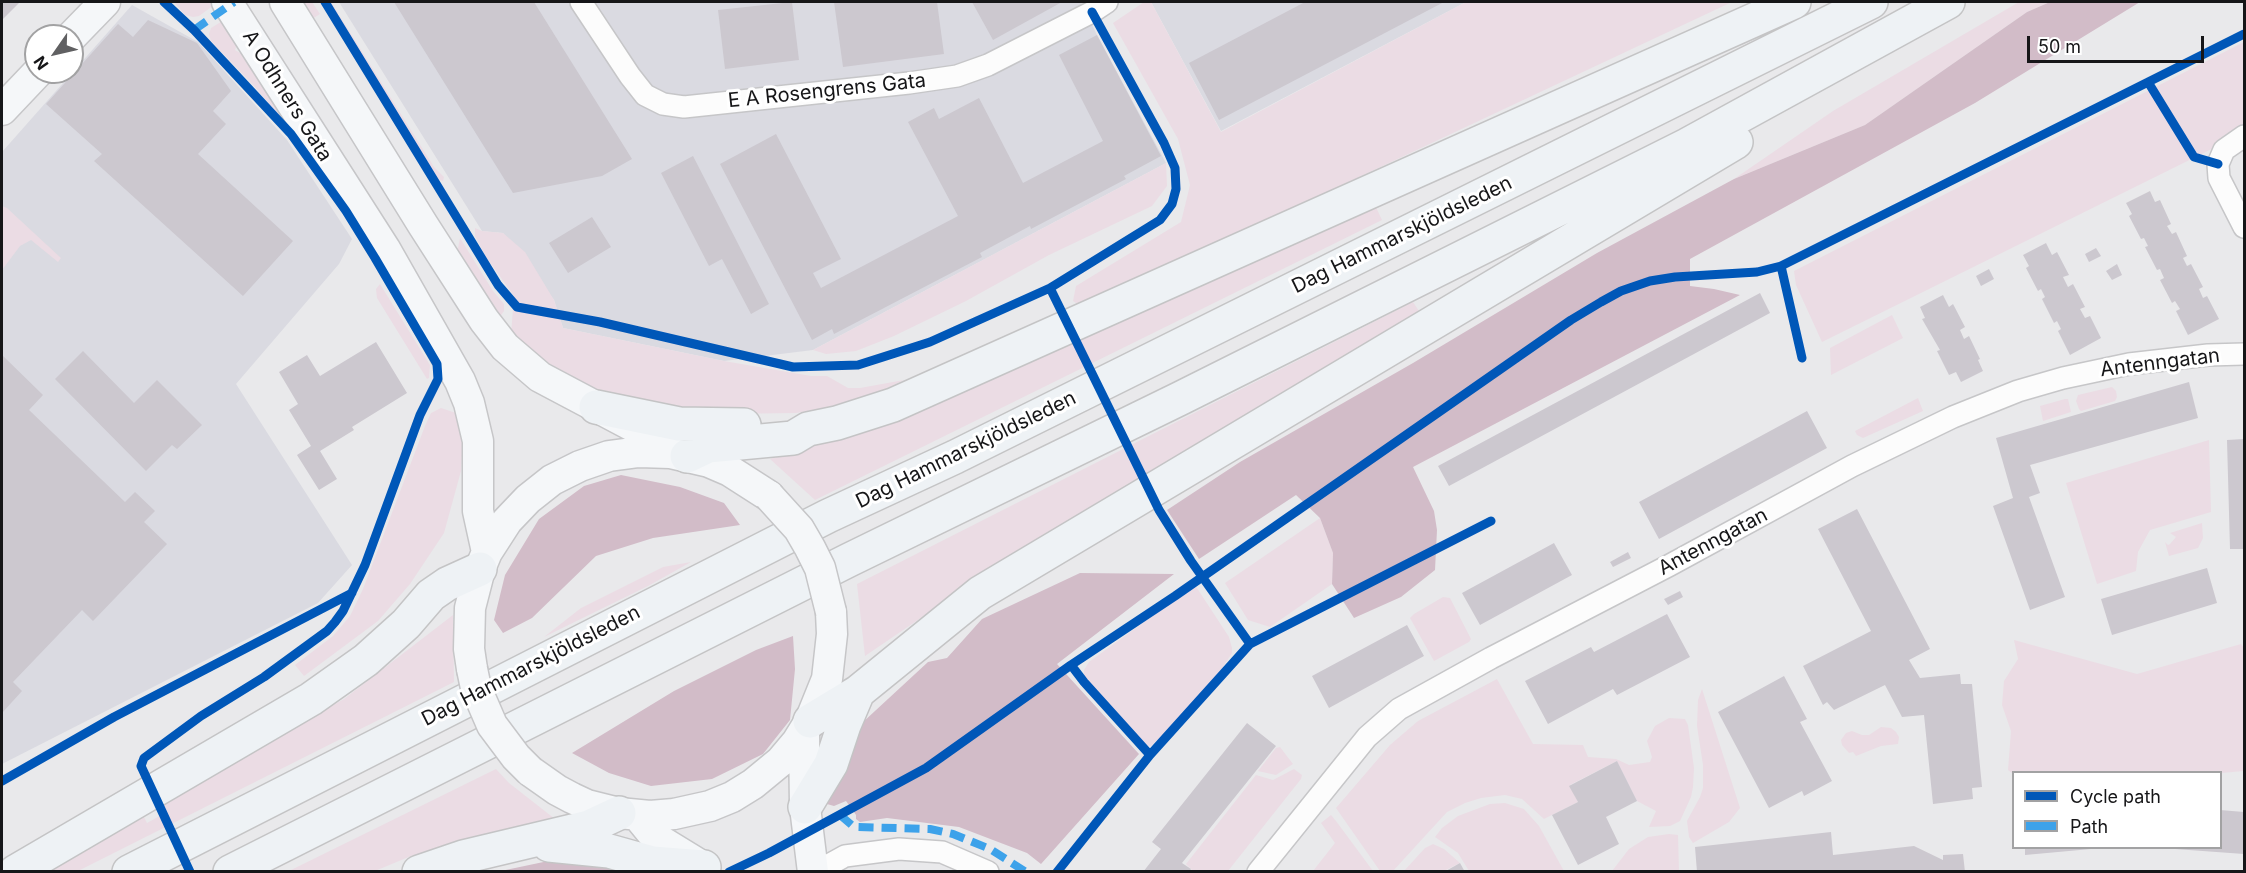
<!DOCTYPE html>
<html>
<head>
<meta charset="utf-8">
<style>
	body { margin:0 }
	#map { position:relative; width:2246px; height:873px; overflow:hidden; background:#e9e9eb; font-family:Inter,sans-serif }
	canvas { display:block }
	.frame { position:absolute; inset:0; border:3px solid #161618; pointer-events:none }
	.legend { position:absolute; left:2012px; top:771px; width:210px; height:78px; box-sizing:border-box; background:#fff; border:2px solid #a2a2a3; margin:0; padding:8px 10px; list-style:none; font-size:18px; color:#161618 }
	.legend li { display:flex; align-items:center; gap:12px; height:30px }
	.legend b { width:30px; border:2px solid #a2a2a3 }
	.north { position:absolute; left:24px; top:24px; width:60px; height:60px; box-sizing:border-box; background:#fff; border:2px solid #a2a2a3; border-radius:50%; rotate:236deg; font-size:16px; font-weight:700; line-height:24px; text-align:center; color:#161618 }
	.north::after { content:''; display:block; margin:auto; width:21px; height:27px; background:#606062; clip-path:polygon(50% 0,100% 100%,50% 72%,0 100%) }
	.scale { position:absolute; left:2027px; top:36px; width:177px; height:27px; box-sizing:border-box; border:3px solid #161618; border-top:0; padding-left:8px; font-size:18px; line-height:21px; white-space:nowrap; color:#161618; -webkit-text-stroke:4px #fff; paint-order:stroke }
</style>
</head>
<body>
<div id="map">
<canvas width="2246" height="873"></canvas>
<div class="frame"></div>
<ul class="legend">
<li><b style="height:8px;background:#0057b8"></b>Cycle path</li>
<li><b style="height:8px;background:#3da2ea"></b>Path</li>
</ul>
<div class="north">N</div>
<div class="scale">50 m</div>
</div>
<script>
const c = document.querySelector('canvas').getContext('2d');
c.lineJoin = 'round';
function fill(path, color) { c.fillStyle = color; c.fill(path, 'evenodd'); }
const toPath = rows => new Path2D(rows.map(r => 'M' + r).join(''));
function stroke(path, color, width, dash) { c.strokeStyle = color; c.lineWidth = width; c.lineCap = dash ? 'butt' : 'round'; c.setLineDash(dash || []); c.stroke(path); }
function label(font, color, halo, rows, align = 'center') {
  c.font = font + ' Inter,sans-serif'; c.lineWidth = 6; c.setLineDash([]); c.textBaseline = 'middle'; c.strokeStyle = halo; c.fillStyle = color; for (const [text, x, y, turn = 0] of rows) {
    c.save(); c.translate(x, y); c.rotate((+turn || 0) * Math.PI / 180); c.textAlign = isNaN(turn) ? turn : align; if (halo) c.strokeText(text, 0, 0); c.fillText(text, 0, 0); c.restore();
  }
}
fill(toPath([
	[339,2,1081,2,1097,35,1166,163,813,350,724,361,563,328,554,300,503,233,482,231],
	[1151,2,1466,2,1221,131],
	[132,5,198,42,287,140,352,239,339,264,236,384,352,565,318,603,2,764,2,152]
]), '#dadae1');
fill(toPath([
	[174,2,212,2,214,5,199,16,193,17,185,15],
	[292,2,312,2,320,14,312,19],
	[325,2,331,2,434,167,444,177,443,181,437,179,431,173],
	[1144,2,1151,2,1221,132,1466,2,1732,2,1208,248,1079,305,1073,301,1076,286,1181,222,1190,185,1178,139,1113,23],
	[2019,2,2050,2,2027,12,1865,125,1734,179,1833,111],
	[224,20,240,44,236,47,235,50,240,53,244,50,289,127,255,87,211,41,209,34,211,28],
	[2244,42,2244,133,1822,342,1796,285,1794,271],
	[1166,163,1167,186,1152,206,1049,255,966,301,894,336,856,351,826,354,813,350],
	[1374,203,1382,220,815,500,770,459,903,415],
	[2,206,7,208,61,258,58,262,31,240,20,246,2,270],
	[475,228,482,231,503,233,525,252,554,300,563,328,724,361,811,376,827,376,848,388,860,388,904,380,859,402,796,413,723,414,628,401,580,385,542,363,511,334,514,296,486,257,475,236],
	[460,238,493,291,504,304,504,311,499,318,456,258],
	[380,284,430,365,429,378,427,379,377,298,376,289],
	[1413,302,1425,320,1025,547,865,656,857,584],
	[1892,315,1903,338,1831,375,1830,348],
	[2112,387,2116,391,2117,397,2115,401,2081,411,2079,409,2076,401,2078,395],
	[1918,398,1923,411,1863,438,1857,435,1855,431],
	[2065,399,2068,399,2071,412,2043,421,2040,406],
	[441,408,456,413,462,436,462,455,461,471,444,533,410,584,378,621,304,676,295,665,333,636,350,616,363,589,425,426,431,413],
	[2209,440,2211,512,2150,530,2138,552,2136,571,2097,584,2066,483],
	[1320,518,1333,553,1332,584,1270,627,1248,620,1225,583],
	[2202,523,2203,538,2198,548,2169,556,2165,542,2168,545,2170,544,2176,537,2170,533],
	[691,562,648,586,544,637,581,608,663,567],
	[1195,585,1229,637,1232,648,1232,653,1221,670,1167,731,1151,746,1149,746,1140,740,1118,716,1084,676,1084,670,1089,662],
	[1443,597,1450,598,1471,639,1469,642,1434,661,1410,618,1414,614],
	[453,615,454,682,78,871,33,872,142,813,147,823,165,813,160,803,344,699],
	[2014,640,2137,674,2241,644,2244,648,2244,771,2221,773,2014,772,2013,774,2008,770,2011,731,2002,705,2004,681,2018,659],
	[1497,679,1533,744,1583,745,1588,757,1616,759,1629,765,1650,762,1652,757,1647,741,1655,726,1669,718,1685,719,1688,725,1694,768,1693,787,1691,797,1680,821,1670,826,1649,827,1656,811,1637,801,1617,761,1570,785,1578,802,1544,819,1522,799,1505,795,1481,798,1465,803,1447,812,1393,871,1380,871,1336,808,1390,745,1418,721],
	[1702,689,1740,808,1729,822,1693,843,1689,837,1687,821,1700,797,1703,788,1703,765,1697,726,1698,700],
	[1881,727,1891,728,1896,732,1899,737,1898,744,1881,746,1856,756,1853,752,1849,753,1842,745,1841,740,1846,733,1852,731,1862,735,1869,735],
	[1280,747,1293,764,1276,775,1258,771,1276,748],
	[496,769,509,783,555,819,411,856,375,871,287,872],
	[1294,769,1302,775,1301,779,1228,871,1198,871,1192,870,1186,864,1256,775,1273,780],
	[1505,803,1524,809,1539,826,1564,871,1469,871,1458,853,1435,837,1442,828,1458,816,1490,804],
	[1331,815,1336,821,1373,871,1313,871,1335,843,1321,823],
	[1669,834,1678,835,1679,871,1612,871,1629,849,1648,837],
	[1433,844,1444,849,1460,863,1444,871,1404,871,1425,848]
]), '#ebdce4');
fill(toPath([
	[2050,2,2140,2,1975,103,1690,259,1690,286,1714,289,1740,295,1413,467,1434,511,1437,530,1435,570,1401,597,1354,618,1332,584,1333,553,1320,518,1296,495,1199,559,1167,510,1240,462,1413,363,1597,253,1734,179,1865,125,2027,12],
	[621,475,680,487,724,503,740,525,653,538,596,556,532,618,503,633,494,620,505,575,539,519,584,486],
	[1080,573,1174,574,1057,664,1139,754,1041,864,1027,853,959,827,887,818,860,822,856,819,856,815,846,801,834,806,827,804,829,781,862,723,928,662,947,658,982,619],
	[793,636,795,669,790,720,763,754,712,779,651,786,609,773,572,753,674,691,756,650],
	[572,856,621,872,496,872]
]), '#d2bcc8');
fill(toPath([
	[2,2,20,2,2,20],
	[394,2,534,2,632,159,602,176,513,193],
	[792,2,799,60,725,69,718,10],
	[834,2,937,2,944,54,843,67],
	[972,2,1062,2,993,40],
	[1305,2,1444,2,1219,120,1189,63],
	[148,20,197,43,231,91,213,111,226,124,198,154,293,241,243,296,94,161,102,154,46,104,118,24,133,37],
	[1097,35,1161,156,1124,176,1126,179,1031,229,1030,226,980,253,982,257,834,334,832,329,812,340,720,164,776,134,841,259,813,273,821,288,958,216,908,122,934,108,939,119,979,98,1023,183,1103,141,1059,55],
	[693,156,769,304,751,314,722,259,709,266,661,173],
	[2150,191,2155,202,2160,200,2171,224,2167,226,2172,234,2176,232,2187,256,2183,258,2187,266,2191,264,2203,287,2199,289,2203,298,2207,296,2219,319,2188,335,2176,311,2180,309,2175,301,2172,303,2160,280,2164,278,2160,269,2157,270,2145,247,2148,246,2144,238,2141,239,2129,216,2132,214,2126,203],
	[592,217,611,247,568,273,549,243],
	[2046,243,2052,255,2057,252,2069,275,2063,277,2068,287,2073,284,2085,307,2080,309,2085,318,2090,316,2101,338,2070,355,2058,331,2061,329,2057,321,2054,323,2042,299,2045,297,2041,289,2038,291,2026,268,2029,266,2023,255],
	[2096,248,2101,256,2089,262,2085,254],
	[2117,264,2122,275,2112,280,2106,271],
	[1989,269,1994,279,1981,286,1976,276],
	[1760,293,1770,313,1449,486,1438,466],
	[1943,295,1949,307,1953,304,1965,327,1960,330,1964,339,1969,336,1980,359,1978,360,1983,371,1961,382,1956,372,1949,375,1937,351,1940,350,1922,319,1925,318,1920,307],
	[376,342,407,393,352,427,354,430,320,451,337,479,319,490,297,455,311,446,289,410,298,404,279,372,307,355,320,376],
	[83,351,134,403,157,380,202,425,177,449,172,445,146,471,55,379],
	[2,355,43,395,29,410,125,502,135,492,155,511,144,522,167,544,93,621,82,610,13,682,22,691,2,713],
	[2189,382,2198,418,2030,465,2040,493,2029,497,2065,597,2030,610,1993,506,2013,498,1996,438],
	[1807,411,1827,448,1659,539,1639,502],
	[2244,439,2244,549,2230,549,2227,440],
	[1857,509,1930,649,1909,660,1920,678,1960,674,1961,684,1972,684,1982,787,1972,788,1973,799,1933,804,1924,715,1902,717,1885,685,1834,710,1827,702,1823,705,1803,666,1871,631,1818,529],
	[1554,543,1572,575,1480,625,1462,593],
	[1628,552,1631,558,1613,567,1610,562],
	[2207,568,2217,603,2112,635,2101,599],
	[1680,591,1683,597,1668,605,1664,599],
	[1667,614,1690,657,1617,695,1613,689,1548,724,1525,681,1591,647,1594,652],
	[1407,625,1424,656,1329,708,1312,676],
	[1784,676,1807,719,1800,722,1832,781,1804,796,1802,791,1769,808,1718,712],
	[1247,723,1276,746,1182,863,1191,869,1189,872,1143,872,1161,849,1152,842],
	[1617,761,1637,801,1606,817,1619,844,1578,865,1552,815,1578,802,1569,786],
	[2220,810,2244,812,2244,854,2175,849,2175,848,2220,848],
	[1831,832,1833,855,1914,846,1943,860,1943,855,1963,854,1965,872,1697,872,1695,847],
	[2025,848,2091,848,2091,849,2025,855],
	[1460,863,1465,872,1444,872]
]), '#ccc8cf');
const street = toPath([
	[581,2,630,76,645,95,663,104,684,107,909,83,957,76,988,65,1092,12,1107,2],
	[2244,136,2224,150,2218,164,2219,178,2244,227],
	[816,872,845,856,899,849,942,852,988,872],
	[1258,872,1367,737,1399,709,1491,658,1670,565,1852,466,1953,417,2018,391,2063,378,2129,364,2208,355,2244,354]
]);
const secondary = toPath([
	[227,2,385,249,460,381,469,403,478,441,478,511,487,552],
	[285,2,423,225,484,320,505,347,540,377,642,431,656,440,670,453],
	[72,36,105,2],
	[2,110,38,72],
	[472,669,469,649,470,608,480,569,487,552,507,521,528,499,552,480,580,466,609,456,639,452,670,453,709,462,730,471,769,496],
	[804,732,805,807,813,872],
	[530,771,557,790,572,798,587,805,619,813,650,816,674,814,710,806,732,797,753,784,781,761,797,742,810,721,827,679,832,634,831,612],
	[638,816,656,838,705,868]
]);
const primary = toPath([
	[596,407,679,424,744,425],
	[687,456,708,446,793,438,808,429,837,423,893,405,1794,2],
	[810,721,858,692,980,593,1736,142],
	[805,807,831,764,844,725,858,692],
	[549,845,609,851,652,863,704,867],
	[15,872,311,699,366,660,406,624,431,595,447,584,480,569],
	[129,872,828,516,955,457,1871,2],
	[230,872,849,560,1179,399,1687,145,1948,2],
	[419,872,463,857,589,827,619,813]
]);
stroke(street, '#c6c6c8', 24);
stroke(secondary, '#c6c6c8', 33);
stroke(primary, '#c4c4c5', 36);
stroke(street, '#fcfcfc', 21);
stroke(secondary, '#f5f7f9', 30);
stroke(primary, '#eef2f5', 33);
const secondaryBridge = toPath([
	[769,496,799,529,810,548,820,568,831,612],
	[472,669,476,688,492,725,516,757,530,771]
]);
stroke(secondaryBridge, '#c6c6c8', 33, []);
stroke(secondaryBridge, '#f5f7f9', 30);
stroke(toPath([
	[194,30,234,2],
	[840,815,854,827,930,829,953,834,990,849,1026,872]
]), '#3da2ea', 8, [15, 8]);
stroke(toPath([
	[164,2,194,30,291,134,346,211,375,258,437,364,438,379,420,415,365,565,343,611,335,622,327,631,264,677,201,716,144,758,141,766,190,872],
	[325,2,498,285,517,307,600,322,793,367,858,365,930,342,1050,288,1160,220,1172,204,1176,189,1175,168,1164,143,1092,12],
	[2148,82,2194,157,2218,164],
	[1781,266,1802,358],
	[1050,288,1159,510,1191,561,1250,644],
	[1071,665,1084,682,1150,755],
	[2,781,114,717,352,593],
	[729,872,769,853,926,768,1071,665,1175,596,1571,320,1601,302,1621,291,1650,281,1675,277,1757,272,1781,266,2244,34],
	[1057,872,1150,755,1250,644,1491,521]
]), '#0057b8', 9);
label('20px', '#161618', '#fff', [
	["E A Rosengrens Gata",827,91,-6],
	["A Odhners Gata",287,96,58],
	["Dag Hammarskjöldsleden",1402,235,-26],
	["Antenngatan",2160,363,-7],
	["Dag Hammarskjöldsleden",966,450,-26],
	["Antenngatan",1713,542,-28],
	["Dag Hammarskjöldsleden",531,666,-27]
]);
</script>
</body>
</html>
